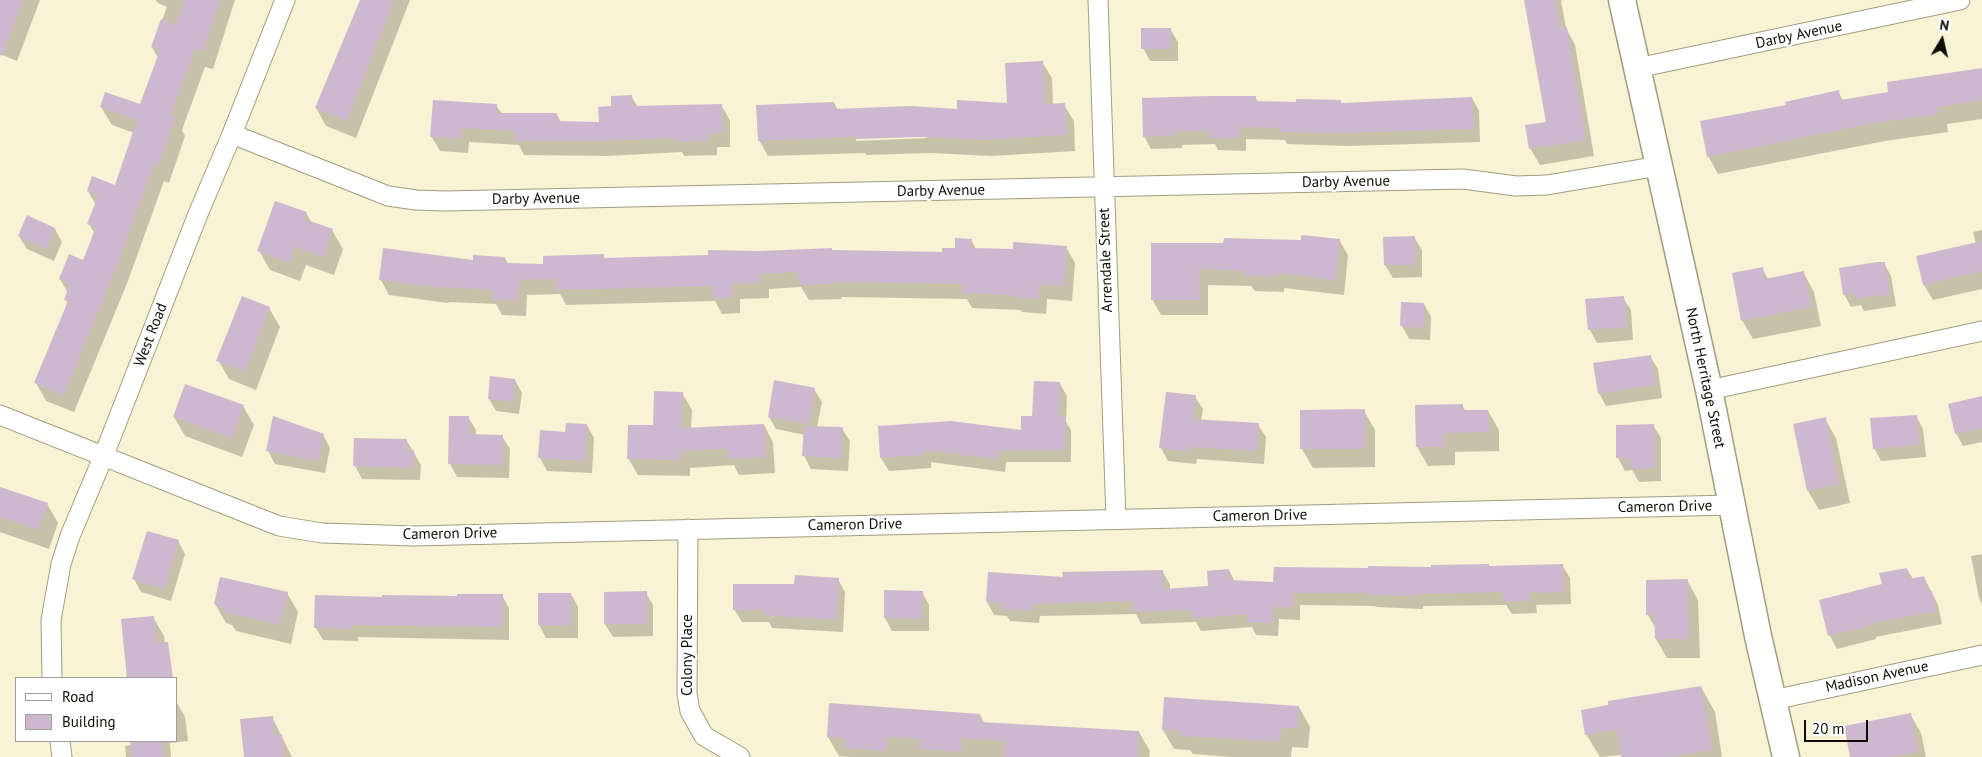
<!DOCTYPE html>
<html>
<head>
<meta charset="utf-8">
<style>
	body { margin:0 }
	#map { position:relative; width:1982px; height:757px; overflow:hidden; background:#f8f3d5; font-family:"PT Sans",sans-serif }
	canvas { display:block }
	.legend { position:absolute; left:15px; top:677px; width:162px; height:65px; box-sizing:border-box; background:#fff; border:1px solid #9f9e9b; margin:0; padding:6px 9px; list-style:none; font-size:15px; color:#0e0c04 }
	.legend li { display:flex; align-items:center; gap:10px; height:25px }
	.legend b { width:25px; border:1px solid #9f9e9b }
	.north { position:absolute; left:1917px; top:15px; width:50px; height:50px; -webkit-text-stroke:4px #fff; paint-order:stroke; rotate:9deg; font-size:14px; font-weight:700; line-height:20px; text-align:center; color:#0e0c04 }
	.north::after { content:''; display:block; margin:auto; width:18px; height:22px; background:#0e0c04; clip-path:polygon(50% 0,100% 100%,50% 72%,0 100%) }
	.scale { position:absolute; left:1804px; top:720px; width:64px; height:22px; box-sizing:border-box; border:2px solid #0e0c04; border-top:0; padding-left:6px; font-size:15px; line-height:18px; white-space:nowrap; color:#0e0c04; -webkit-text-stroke:4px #fff; paint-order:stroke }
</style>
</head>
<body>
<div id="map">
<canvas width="1982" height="757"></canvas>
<ul class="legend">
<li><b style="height:6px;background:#fff"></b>Road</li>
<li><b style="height:14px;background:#cdb8cf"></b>Building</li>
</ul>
<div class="north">N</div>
<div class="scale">20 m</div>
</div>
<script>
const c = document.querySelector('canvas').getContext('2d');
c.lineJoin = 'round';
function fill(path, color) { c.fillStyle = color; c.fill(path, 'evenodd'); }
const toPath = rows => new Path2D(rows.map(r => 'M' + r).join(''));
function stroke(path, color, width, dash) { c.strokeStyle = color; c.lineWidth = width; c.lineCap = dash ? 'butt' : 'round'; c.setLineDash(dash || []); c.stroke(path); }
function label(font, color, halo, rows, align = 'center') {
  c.font = font + ' "PT Sans",sans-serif'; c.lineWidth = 5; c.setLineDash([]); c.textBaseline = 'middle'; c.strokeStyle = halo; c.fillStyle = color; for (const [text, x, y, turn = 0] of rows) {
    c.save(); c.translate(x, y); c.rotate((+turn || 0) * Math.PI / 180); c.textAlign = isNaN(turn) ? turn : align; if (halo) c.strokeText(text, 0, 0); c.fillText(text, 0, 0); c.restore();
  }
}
fill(toPath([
	[0,0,40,0,17,61,0,54],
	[156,0,235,0,213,69,205,67,182,130,185,136,169,183,164,181,128,281,74,412,46,401,36,383,68,304,66,300,68,293,60,279,84,261,95,234,89,224,96,205,88,191,116,186,134,133,112,125,101,107,141,106,158,58,152,47,167,7,158,3],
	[361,0,410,0,356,138,326,126,316,108],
	[1525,0,1563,0,1561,1,1566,28,1575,45,1594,156,1540,165,1530,148,1547,123],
	[1170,29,1178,42,1178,61,1150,61,1143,48],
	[1042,62,1052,78,1053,105,1064,105,1074,121,1075,151,991,156,931,153,867,155,865,153,768,156,759,140,834,103,838,110,958,111,1009,105],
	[927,135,927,138,856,141,856,138],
	[1982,69,1982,119,1947,124,1948,132,1885,141,1718,174,1708,156,1838,92,1843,100,1890,93],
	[631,96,638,107,721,105,730,120,730,147,717,147,717,155,684,156,682,152,607,156,524,155,519,145,469,142,468,153,440,151,431,136,496,105,502,114,557,115,561,122,600,123,612,107],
	[1255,97,1258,102,1342,104,1472,98,1479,111,1480,142,1348,146,1287,144,1285,140,1246,139,1246,151,1218,150,1215,144,1182,145,1182,148,1151,149,1144,136],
	[306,213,312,223,332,230,343,249,334,275,306,265,300,281,270,270,259,251],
	[55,229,62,242,54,261,27,249,19,236],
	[1982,230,1982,289,1933,300,1924,285,1918,257,1976,244,1973,232],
	[1414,237,1422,250,1422,277,1393,278,1385,265,1385,238],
	[971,240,976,249,1014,250,1066,247,1075,263,1072,301,1047,299,1046,314,1022,312,1021,310,972,308,967,299,841,297,842,299,809,300,801,287,769,289,769,298,740,299,740,313,722,314,715,301,566,305,560,294,527,295,526,316,502,315,496,304,449,302,448,303,389,295,381,280,474,262,505,258,508,264,544,265,603,255,606,260,833,251,944,254,956,249],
	[1339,240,1348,255,1344,295,1284,288,1284,292,1255,291,1251,286,1208,285,1208,315,1161,315,1152,299,1225,244],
	[1884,263,1891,276,1896,306,1864,311,1861,305,1851,307,1844,294],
	[1762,268,1768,279,1803,272,1814,292,1821,326,1753,339,1742,320],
	[1623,298,1631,310,1633,340,1597,343,1590,330],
	[1424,304,1431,317,1430,340,1409,339,1402,326],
	[269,308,280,327,256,390,229,379,218,360],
	[1650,356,1658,369,1662,398,1606,406,1599,393],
	[515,380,522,393,519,414,496,411,489,399],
	[1060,384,1067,396,1066,422,1071,430,1071,462,1006,462,1005,472,931,462,931,468,889,471,881,458,879,428,1022,432],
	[814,389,822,402,817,427,842,429,850,441,848,471,811,469,804,456,805,435,776,429,769,417],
	[682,393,692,410,691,429,764,425,773,442,775,473,739,475,734,465,690,468,690,476,638,475,628,458],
	[1195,397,1203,409,1201,421,1258,425,1266,437,1264,464,1197,459,1196,464,1168,461,1161,448],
	[1982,397,1982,442,1963,446,1956,433],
	[1462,405,1466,412,1488,411,1499,430,1499,451,1455,452,1455,465,1428,466,1417,447],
	[243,406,254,425,242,457,185,436,174,417],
	[1364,411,1375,430,1375,467,1313,468,1302,449],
	[1916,416,1923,429,1926,457,1881,461,1874,448],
	[468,417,476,430,476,436,502,436,510,449,509,478,457,477,450,464],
	[1825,419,1836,438,1850,503,1819,510,1808,491],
	[587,425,594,438,592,473,547,471,540,458,567,433],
	[1653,425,1661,438,1661,481,1639,482,1632,470,1625,471,1618,458],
	[323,435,330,448,325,473,275,464,268,451],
	[407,441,421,465,420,480,362,479,355,466],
	[0,488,47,504,58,523,49,549,0,532],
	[178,541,185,554,171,601,141,592,134,579],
	[1982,554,1982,604,1979,598,1971,556],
	[1562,565,1570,578,1571,604,1536,605,1537,613,1512,614,1506,605,1423,606,1423,609,1376,607,1375,606,1300,605,1300,620,1279,619,1278,636,1256,635,1252,627,1201,631,1196,622,1141,624,1136,614,1040,616,1039,623,1010,621,1007,616,994,615,987,602,1064,578,1162,571,1170,584,1170,590,1209,587,1229,570,1235,582,1274,583,1490,568],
	[1907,569,1913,579,1924,577,1938,605,1942,624,1876,637,1876,639,1837,649,1830,636,1820,600,1883,585],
	[838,579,845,592,843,632,772,628,769,622,742,622,734,609,795,585],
	[1687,580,1698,600,1700,658,1667,658,1656,639,1656,629,1648,615],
	[922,592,929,605,929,631,892,631,885,618],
	[287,593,298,612,291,644,236,631,232,625,226,623,215,604],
	[646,593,653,605,653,636,613,637,605,624],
	[571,594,578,607,578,638,546,638,539,625],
	[502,595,509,608,509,640,358,637,358,641,323,640,315,627,383,598],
	[153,617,164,636,168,678,128,678,122,620],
	[1701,687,1715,712,1722,757,1623,757,1622,755,1600,757,1586,734],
	[176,701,185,717,188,741,170,743,171,757,126,757,125,746,132,745,131,741,176,741],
	[1299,707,1310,727,1308,748,1292,747,1291,757,1232,757,1193,754,1190,750,1174,749,1163,730],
	[1910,714,1921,733,1926,757,1852,757],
	[980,715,985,724,1139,732,1150,751,1149,757,851,757,839,756,828,737],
	[272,717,292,757,245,757]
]), '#0003');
fill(toPath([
	[0,0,23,0,2,56,0,55],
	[184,0,220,0,203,52,195,49,171,115,176,116,158,166,154,164,118,263,64,395,34,383,68,301,64,300,70,284,59,279,69,254,83,260,96,227,87,224,98,196,87,191,92,176,115,185,137,120,100,107,105,92,140,104,160,50,151,47,161,19,176,25],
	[360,0,394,0,347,121,315,108],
	[1524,0,1555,0,1560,28,1567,27,1586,140,1529,149,1525,125,1546,122],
	[1141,28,1171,28,1171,49,1141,49],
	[1043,61,1045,104,1065,103,1067,135,981,140,921,137,856,139,856,137,758,141,756,105,834,102,835,109,910,106,957,109,957,100,1007,103,1005,63],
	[1982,68,1982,100,1937,107,1939,114,1874,123,1707,157,1700,121,1786,105,1785,102,1839,90,1841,100,1888,92,1887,82],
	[632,95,633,106,722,104,723,133,709,133,709,141,675,142,675,138,599,141,515,141,515,131,462,128,461,139,430,137,433,100,497,104,497,113,557,113,557,121,599,122,598,107,611,106,611,96],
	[1209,96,1256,96,1256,101,1296,102,1296,99,1341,100,1341,103,1472,97,1474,129,1340,133,1279,132,1279,128,1239,127,1239,138,1210,138,1210,131,1175,132,1175,135,1143,137,1142,98],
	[275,201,307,212,304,219,333,229,323,257,295,247,289,263,257,251],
	[27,215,55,228,47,249,18,236],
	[1301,235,1340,239,1336,280,1276,273,1276,277,1244,276,1245,271,1199,269,1199,300,1151,300,1151,243,1223,243,1224,238,1301,240],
	[1415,236,1416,265,1384,265,1383,237],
	[955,238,972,239,971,248,1013,249,1013,242,1067,246,1064,286,1039,285,1038,299,1012,297,1012,295,962,293,963,284,833,282,833,284,798,285,798,272,761,274,761,283,732,284,732,298,712,299,712,286,556,290,555,279,519,280,518,301,492,300,492,290,440,287,440,288,379,280,383,248,473,260,473,255,505,257,505,263,543,264,543,256,604,254,604,258,708,255,708,250,760,251,832,248,832,250,942,252,942,248,955,248],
	[1982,241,1982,271,1923,285,1916,256],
	[1877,262,1885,262,1890,294,1855,299,1854,293,1843,295,1839,268],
	[1763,267,1765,279,1804,271,1811,307,1741,321,1732,273],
	[242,296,270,307,245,372,216,361],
	[1624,296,1627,327,1588,330,1585,299],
	[1401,302,1424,303,1424,328,1400,326],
	[1651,355,1655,385,1598,394,1593,363],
	[490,376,515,379,513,402,488,399],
	[774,380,815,388,809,424,768,417],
	[1034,381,1060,382,1059,416,1065,416,1065,450,999,450,998,459,924,450,924,455,880,458,878,426,951,421,1021,430,1021,416,1032,416],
	[185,384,244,405,232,438,173,417],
	[654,391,683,392,682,428,764,424,766,457,728,459,728,449,681,451,681,460,627,459,628,425,653,425],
	[1166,392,1196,395,1193,419,1259,423,1257,451,1190,447,1189,452,1159,448],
	[1982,396,1982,428,1955,434,1948,404],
	[1463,404,1463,410,1488,410,1489,432,1444,433,1445,447,1416,447,1415,405],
	[1365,409,1365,449,1300,449,1300,410],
	[1917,415,1919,445,1873,449,1870,418],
	[273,416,324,434,318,461,266,451],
	[449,416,469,416,469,434,503,435,503,465,448,464],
	[1826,417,1839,484,1807,491,1793,424],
	[566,423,587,424,586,461,538,458,540,430,565,432],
	[1654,424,1655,468,1630,469,1630,458,1616,458,1616,425],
	[804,426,843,427,842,458,802,456],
	[354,438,407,439,407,450,414,451,413,468,353,466],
	[0,487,48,503,38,530,0,517],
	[147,531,179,540,164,589,132,579],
	[1489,564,1489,566,1563,564,1564,592,1529,593,1530,601,1503,602,1503,592,1417,594,1416,596,1367,595,1367,593,1293,593,1293,607,1273,607,1272,623,1247,622,1248,614,1192,619,1192,610,1133,612,1133,601,1033,604,1033,611,1002,609,1002,603,986,602,988,572,1063,577,1062,572,1163,570,1163,589,1208,586,1207,571,1229,569,1230,580,1273,582,1274,567,1368,568,1368,566,1431,567,1431,565],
	[1907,568,1910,579,1924,576,1928,592,1932,591,1936,611,1869,624,1870,626,1828,636,1819,600,1882,584,1879,573],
	[795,575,839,578,836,620,764,615,764,610,733,610,733,584,794,584],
	[220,577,288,592,280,625,223,612,223,609,228,609,214,604],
	[1688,579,1689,639,1655,639,1654,615,1646,615,1646,580],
	[884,590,923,591,922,619,884,618],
	[647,591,647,624,604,624,604,592],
	[538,593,571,593,571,626,538,625],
	[457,594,503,594,503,627,352,625,351,629,314,628,315,595,382,597,382,595,457,596],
	[154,616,156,642,168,642,173,678,127,678,121,619],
	[1701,686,1712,750,1669,757,1621,757,1617,730,1585,735,1581,710,1608,705,1608,701],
	[1164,697,1299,706,1298,729,1281,728,1281,742,1181,736,1181,731,1162,730],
	[829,703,980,714,980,722,1139,731,1138,757,1004,757,1005,741,962,738,961,752,920,749,920,739,887,737,886,751,845,748,845,738,827,737],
	[1911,713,1918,752,1891,757,1850,757,1844,726],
	[273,716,274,735,282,734,284,757,244,757,240,719],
	[130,741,162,741,164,757,132,757]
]), '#cdb8cf');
const street = toPath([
	[1098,0,1116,519],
	[1637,68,1960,0],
	[232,134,388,196,416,200,445,201,1463,179,1516,186,1547,185,1659,166],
	[1709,390,1982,331],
	[0,415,279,526,322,533,414,536,1732,505],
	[688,529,687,694,690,711,704,736,740,757],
	[52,678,51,620,61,564,70,536,104,455,198,214,232,134,285,0],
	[1773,700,1982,655],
	[60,741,62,757]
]);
const secondary = toPath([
	[1622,0,1709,390,1758,636,1786,757]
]);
stroke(street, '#a29d81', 21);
stroke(secondary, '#a29d81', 29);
stroke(street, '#fff', 19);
stroke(secondary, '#fff', 26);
label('15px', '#0e0c04', '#fff', [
	["Darby Avenue",1799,35,-12],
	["Darby Avenue",1346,182,-1],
	["Darby Avenue",941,191,-1],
	["Darby Avenue",536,199,-1],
	["Arrendale Street",1106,260,-92],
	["West Road",151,335,-69],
	["North Herritage Street",1705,378,78],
	["Cameron Drive",1665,507,-1],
	["Cameron Drive",1260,516,-1],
	["Cameron Drive",855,525,-1],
	["Cameron Drive",450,534,-1],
	["Colony Place",688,655,-90],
	["Madison Avenue",1877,677,-12]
]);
</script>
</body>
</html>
